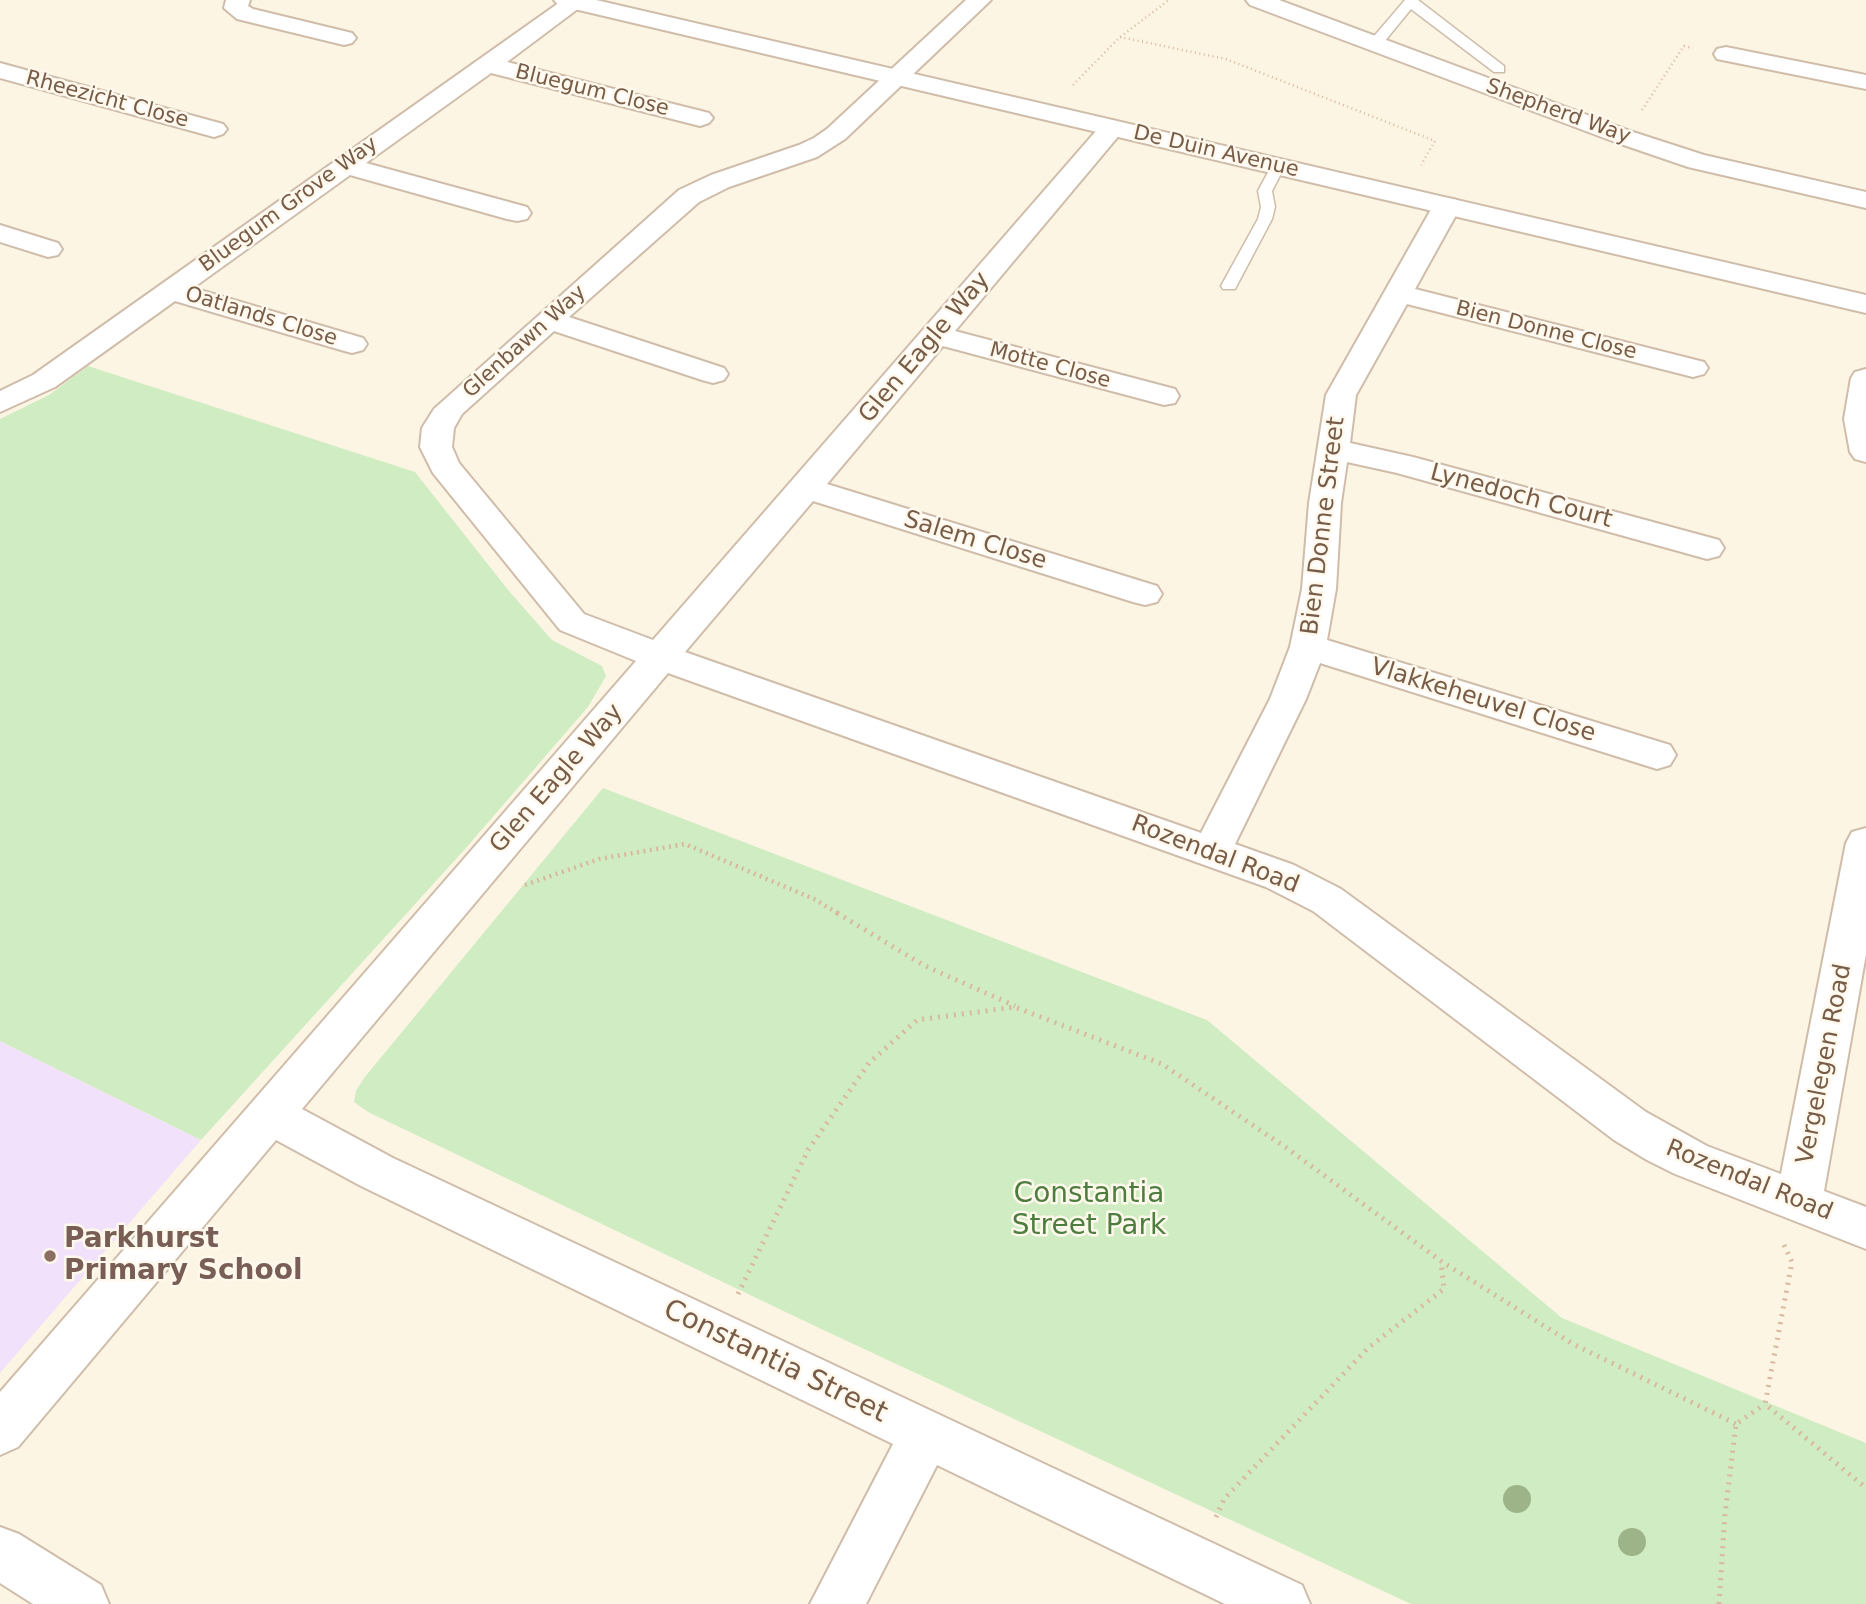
<!DOCTYPE html>
<html>
<head>
<meta charset="utf-8">
<style>
	body { margin:0 }
	canvas { display:block; background:#fdf5e4 }
</style>
</head>
<body>
<canvas width="1866" height="1604"></canvas>
<script>
const c = document.querySelector('canvas').getContext('2d');
c.lineJoin = 'round';
function fill(path, color) { c.fillStyle = color; c.fill(path, 'evenodd'); }
const toPath = rows => new Path2D(rows.map(r => 'M' + r).join(''));
function stroke(path, color, width, dash) { c.strokeStyle = color; c.lineWidth = width; c.lineCap = dash ? 'butt' : 'round'; c.setLineDash(dash || []); c.stroke(path); }
function label(font, color, halo, rows, align = 'center') {
  c.font = font + ' "DejaVu Sans",sans-serif'; c.lineWidth = 5; c.setLineDash([]); c.textBaseline = 'middle'; c.strokeStyle = halo; c.fillStyle = color; for (const [text, x, y, turn = 0] of rows) {
    c.save(); c.translate(x, y); c.rotate((+turn || 0) * Math.PI / 180); c.textAlign = isNaN(turn) ? turn : align; if (halo) c.strokeText(text, 0, 0); c.fillText(text, 0, 0); c.restore();
  }
}
fill(toPath([
	[0,1041,201,1140,0,1373]
]), '#f2e1fa');
fill(toPath([
	[88,366,415,472,509,591,552,640,602,666,606,676,588,707,465,849,201,1140,0,1041,0,419,49,395],
	[603,788,1207,1020,1562,1318,1866,1443,1866,1604,1411,1604,819,1328,368,1112,354,1102,356,1091,364,1078]
]), '#d0ecc2');
const service = toPath([
	[1405,0,1418,0,1504,66,1504,72,1494,72,1411,9,1380,47,1370,47,1370,41,1405,0],
	[1278,162,1285,166,1272,191,1275,207,1272,219,1235,289,1223,289,1221,286,1258,219,1261,207,1258,191,1273,163,1278,162]
]);
const minor = toPath([
	[226,0,250,0,248,6,253,9,352,33,356,38,352,43,344,45,237,19,224,8,226,0],
	[563,0,587,2,507,62,709,113,713,118,709,123,700,126,491,73,366,163,527,207,531,213,527,219,517,221,507,219,350,175,193,288,363,338,367,344,363,350,352,353,341,350,175,301,55,387,0,412,0,391,33,375,563,0],
	[966,0,991,0,845,139,817,157,729,187,699,202,569,317,724,368,728,374,724,380,713,383,702,380,554,331,462,414,454,428,452,447,459,463,584,614,653,640,1103,123,1112,120,1121,123,1125,128,1121,133,955,331,1175,389,1179,396,1175,403,1164,405,943,346,827,484,1157,586,1162,594,1157,602,1145,605,1133,602,813,501,685,652,1201,833,1270,699,1290,647,1302,589,1309,503,1326,395,1433,206,1437,200,1447,198,1457,200,1461,206,1415,289,1704,362,1708,368,1704,374,1693,377,1407,304,1356,395,1350,443,1413,457,1719,540,1724,548,1719,556,1707,559,1397,473,1347,462,1341,503,1336,589,1327,640,1670,745,1676,755,1670,765,1657,769,1320,663,1306,699,1235,844,1294,865,1341,889,1646,1112,1707,1146,1781,1174,1846,843,1852,832,1866,828,1866,954,1824,1191,1866,1207,1866,1249,1675,1174,1647,1160,1614,1140,1313,911,1266,887,668,673,302,1109,393,1158,1302,1585,1310,1604,1225,1604,937,1465,866,1604,810,1604,893,1444,361,1186,276,1140,18,1447,0,1455,0,1392,636,661,560,630,433,473,420,447,422,428,434,409,679,190,711,175,799,145,814,138,827,129,966,0],
	[1246,0,1279,0,1633,132,1704,155,1866,192,1866,208,1688,167,1615,142,1250,5,1246,0],
	[1726,47,1866,75,1866,89,1717,59,1714,54,1717,49,1726,47],
	[0,63,223,124,227,129,223,134,214,137,0,78,0,63],
	[0,225,58,243,62,249,58,255,48,257,0,242,0,225],
	[1866,369,1866,462,1855,459,1850,452,1844,419,1851,378,1855,372,1866,369],
	[0,1527,19,1534,101,1585,109,1604,33,1604,0,1583,0,1527]
]);
const tertiary = toPath([
	[554,0,596,0,1866,295,1866,313,566,7,558,5,554,0]
]);
stroke(service, '#cfbdaa', 3);
stroke(minor, '#cfbdaa', 4);
stroke(tertiary, '#cfbdaa', 4);
stroke(toPath([
	[1120,37,1226,59,1435,141,1421,165],
	[1073,85,1120,37,1169,0],
	[1642,110,1684,46,1693,48]
]), '#d9b89d', 2.5, [1, 3.5]);
stroke(toPath([
	[525,885,599,859,685,844,814,899,839,914]
]), '#d9b89d', 4.5, [2, 4.5]);
stroke(toPath([
	[837,913,925,966,1015,1006],
	[1784,1245,1792,1262,1765,1404,1866,1488],
	[738,1294,808,1150,869,1063,917,1020,1015,1007,1162,1064,1288,1149,1441,1261,1573,1344,1736,1424],
	[1216,1517,1224,1499,1368,1348,1444,1289,1441,1262],
	[1719,1604,1725,1514,1736,1424,1765,1404]
]), '#d9b89d', 5, [2, 6]);
fill(service, '#fff');
fill(minor, '#fff');
fill(tertiary, '#fff');
c.fillStyle = '#9db489';
for (const [x, y] of [
	[1517,1499],
	[1632,1542]
]) { c.beginPath(); c.arc(x, y, 14, 0, 2 * Math.PI); c.fill(); }
for (const [x, y, r, color] of [
	[50,1256,7,"#8d6e63"]
]) { const dot = new Path2D(); dot.arc(x, y, r, 0, 2 * Math.PI); c.fillStyle = color; c.fill(dot); stroke(dot, '#fff8ec', 2.5); }
label('21px', '#775c48', '#fff8ec', [
	["Bluegum Close",592,91,14],
	["Rheezicht Close",107,100,15],
	["Shepherd Way",1558,112,20],
	["De Duin Avenue",1216,152,13],
	["Bluegum Grove Way",289,205,-36],
	["Oatlands Close",261,317,17],
	["Bien Donne Close",1546,331,14],
	["Glenbawn Way",525,342,-42],
	["Motte Close",1050,366,15]
]);
label('24px', '#775c48', '#fff8ec', [
	["Glen Eagle Way",925,348,-50],
	["Lynedoch Court",1521,497,15],
	["Bien Donne Street",1324,526,-83],
	["Salem Close",975,541,17],
	["Vlakkeheuvel Close",1483,701,17],
	["Glen Eagle Way",557,779,-49],
	["Rozendal Road",1215,855,21],
	["Vergelegen Road",1825,1064,-79],
	["Rozendal Road",1749,1181,22]
]);
label('28px', '#4e7e3f', '#fff8ec', [
	["Constantia",1089,1195],
	["Street Park",1089,1227]
]);
label('bold 28px', '#785e54', '#fff8ec', [
	["Parkhurst",64,1240],
	["Primary School",64,1272]
], 'left');
label('28px', '#775c48', '#fff8ec', [
	["Constantia Street",775,1362,26]
]);
</script>
</body>
</html>
